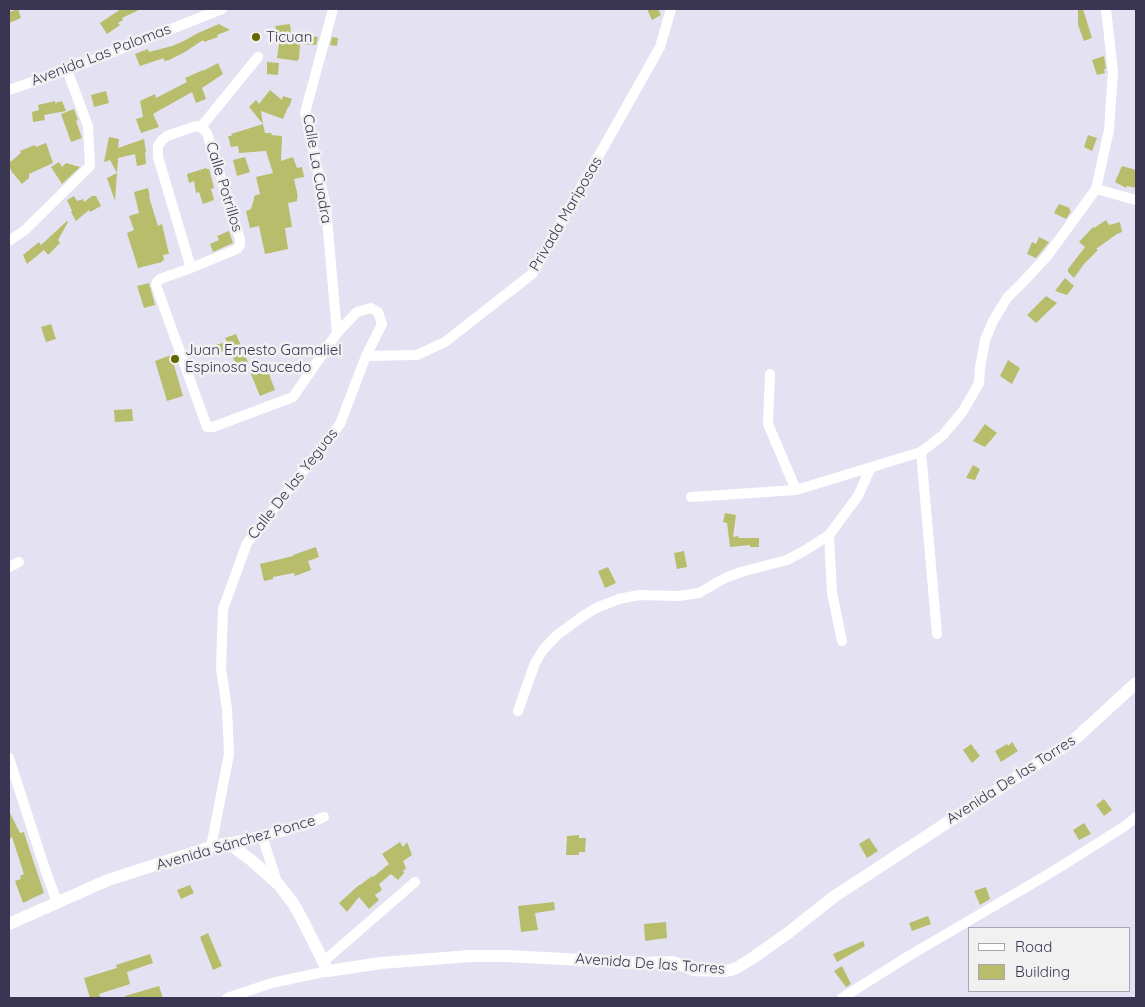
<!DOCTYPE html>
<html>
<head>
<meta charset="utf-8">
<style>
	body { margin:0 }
	#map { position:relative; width:1145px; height:1007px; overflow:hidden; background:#e4e2f2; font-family:Quicksand,sans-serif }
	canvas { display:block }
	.frame { position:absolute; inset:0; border:10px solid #3b3554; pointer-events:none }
	.legend { position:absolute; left:968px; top:927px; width:162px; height:65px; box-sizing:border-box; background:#f1f1f1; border:1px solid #a8a6b2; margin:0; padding:6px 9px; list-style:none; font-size:15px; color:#3b3554 }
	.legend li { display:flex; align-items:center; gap:10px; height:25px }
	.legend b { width:25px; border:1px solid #a8a6b2 }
</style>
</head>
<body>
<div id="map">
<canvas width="1145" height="1007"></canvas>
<div class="frame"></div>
<ul class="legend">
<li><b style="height:6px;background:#fff"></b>Road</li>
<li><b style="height:14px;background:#b7bd6a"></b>Building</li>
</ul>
</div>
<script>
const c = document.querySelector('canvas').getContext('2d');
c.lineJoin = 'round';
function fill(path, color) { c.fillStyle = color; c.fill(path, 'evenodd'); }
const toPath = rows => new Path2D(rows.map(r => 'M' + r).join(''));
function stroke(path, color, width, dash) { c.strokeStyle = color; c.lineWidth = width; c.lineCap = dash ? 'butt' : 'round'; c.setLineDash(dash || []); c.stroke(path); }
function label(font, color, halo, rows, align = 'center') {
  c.font = font + ' Quicksand,sans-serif'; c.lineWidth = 5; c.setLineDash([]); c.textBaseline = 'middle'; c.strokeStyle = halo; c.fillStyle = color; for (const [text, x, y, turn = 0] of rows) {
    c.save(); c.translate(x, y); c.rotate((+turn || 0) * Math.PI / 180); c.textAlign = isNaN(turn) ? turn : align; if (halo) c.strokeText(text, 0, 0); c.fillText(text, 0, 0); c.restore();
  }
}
fill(toPath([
	[18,9,21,18,9,23,9,12],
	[121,9,141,9,122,18,123,20,118,23,120,25,107,34,100,23],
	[647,9,658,9,661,15,652,20],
	[1078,9,1083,9,1092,38,1084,41,1078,25],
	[219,24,230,30,217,35,218,37,204,42,203,40,185,52,169,60,164,61,164,58,140,66,135,54,148,49,149,52,172,46,184,41,198,33],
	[290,24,291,33,311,33,311,36,318,37,316,45,300,44,299,59,298,59,298,61,277,58,279,44,275,26],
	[332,37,338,38,337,46,330,45],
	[1104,56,1106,69,1104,69,1105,73,1097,75,1092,60],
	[267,62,279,63,278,75,267,74],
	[218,63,223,74,202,88,206,99,196,103,192,92,153,114,159,127,141,133,136,119,143,117,140,101,155,94,156,98,187,82,185,78,203,70,203,71],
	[270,90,282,100,283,96,292,99,289,107,288,107,283,119,261,111,263,124,249,107,256,100,259,104],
	[106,91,109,103,94,107,91,95],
	[55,101,55,103,62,101,66,111,44,115,45,120,33,122,32,112,39,110,38,105],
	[74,109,78,120,76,121,82,138,71,142,61,114],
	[263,124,265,133,272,133,271,135,282,136,281,161,293,157,297,168,302,167,304,177,294,179,298,197,297,197,297,201,288,203,292,227,285,228,288,249,265,254,259,226,250,228,246,211,251,209,254,199,254,196,260,194,256,177,273,173,266,151,239,153,238,146,231,147,228,136,232,136,231,134],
	[1088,135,1097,138,1092,151,1084,147],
	[109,137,119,139,118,148,144,139,146,152,145,152,146,164,137,166,135,154,118,158,115,201,107,178,117,173,110,160,104,162],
	[46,143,53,163,29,174,29,178,22,184,12,172,9,166,9,163,21,153,20,151,35,145,36,147],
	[245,157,250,172,237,176,233,160],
	[59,162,62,167,66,163,80,167,62,184,51,167],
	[1122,166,1136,170,1136,188,1127,186,1126,188,1115,182],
	[206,168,207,169,209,169,212,180,214,188,211,189,214,200,203,204,199,192,196,193,194,181,189,183,187,174],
	[148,188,150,197,149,197,158,226,162,224,169,254,163,255,164,260,162,261,162,262,138,268,127,233,134,230,129,216,139,213,134,192],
	[74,196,77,201,83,199,84,202,92,196,96,196,101,206,90,212,89,210,76,221,71,212,72,211,67,200],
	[1059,204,1070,208,1069,210,1071,211,1066,219,1054,213],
	[1106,220,1109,225,1120,222,1122,232,1117,234,1096,249,1098,250,1084,264,1074,278,1068,272,1068,269,1085,247,1079,242,1093,227,1094,228],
	[67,221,68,222,58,240,60,243,48,255,44,250,27,264,23,255,39,242,41,245],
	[229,231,233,243,213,252,210,244,219,240,217,236],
	[1039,237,1049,242,1036,258,1027,254,1032,242,1036,244],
	[1065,278,1074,286,1067,295,1055,291],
	[149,283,155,305,144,308,137,286],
	[1046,296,1057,303,1036,323,1027,315],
	[51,324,56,339,46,342,41,327],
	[236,334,248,362,237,367,229,348,211,357,207,347,227,342,225,338],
	[171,355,183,396,167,401,155,361],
	[1008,360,1020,368,1012,384,1000,376],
	[266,366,275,390,260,396,250,372],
	[132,409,133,421,115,422,114,410],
	[985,424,997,433,985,447,973,441],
	[973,465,980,469,975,480,966,478],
	[725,513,736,515,733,537,738,536,739,538,759,538,759,547,750,547,750,545,730,547,727,523,723,522],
	[316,547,319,557,308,561,311,570,295,576,294,573,273,577,273,579,264,581,260,564,293,556,293,555],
	[684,551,687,567,677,569,674,553],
	[608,567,616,583,605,588,598,571],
	[1012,742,1018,751,1001,762,995,751,1007,744,1008,746],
	[971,744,980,756,972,763,963,750],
	[1104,799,1112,810,1104,816,1096,805],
	[9,811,20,833,24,832,27,842,44,893,35,897,23,903,15,881,21,879,20,876,24,874,12,837,9,839],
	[1084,823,1091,834,1079,840,1073,830],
	[579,835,579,838,586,838,585,852,579,852,579,855,566,855,567,836],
	[869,838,878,851,867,858,859,844],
	[400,842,403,847,407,842,412,855,403,861,406,868,403,871,404,873,398,880,391,874,379,884,382,890,375,895,379,900,369,909,359,897,347,912,339,903,359,885,360,885,372,876,373,877,389,864,382,854],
	[190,885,194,893,181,899,177,890],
	[986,887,990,899,980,905,974,891],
	[554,902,555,910,535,913,538,930,521,932,518,906],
	[928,916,931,924,912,931,909,923],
	[666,922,667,938,645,941,644,924],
	[208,933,222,966,213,970,200,937],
	[863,941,865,946,837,962,833,954],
	[150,954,153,963,127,972,130,984,99,994,101,998,90,998,84,978,117,968,116,965],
	[842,966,851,984,846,987,834,971],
	[159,986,163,998,125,998,125,996]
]), '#b7bd6a');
stroke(toPath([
	[333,9,305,113,326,207,337,333],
	[9,90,67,70,222,9],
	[201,127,207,133,240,239,240,245,237,249,191,268,160,279,157,282,156,285,207,427,213,427,293,397,337,333,357,312,371,308,378,312,382,324,366,356,340,424,247,543,223,609,221,668,227,709,229,754,211,847],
	[1096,189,1136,200],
	[9,241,25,230,90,166,88,126,67,70],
	[191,268,158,157,158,146,162,140,167,136,196,126,201,127,258,57],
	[366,356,417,355,445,342,532,274,660,47,671,9],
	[770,374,768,424,796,490],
	[921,452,937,634],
	[691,497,796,490,921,452,943,435,963,411,979,383,980,368,985,340,993,321,1007,298,1024,281,1048,255,1096,189,1109,130,1113,72,1106,9],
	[829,535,832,593,842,641],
	[9,567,19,562],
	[518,711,535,663,543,650,556,636,583,616,596,608,619,599,639,595,678,596,699,593,725,578,741,572,787,560,804,551,829,535,858,496,871,467],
	[9,758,44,866,57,902],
	[262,836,277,882],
	[228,843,285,831,304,825,324,817],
	[323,962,415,882],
	[227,998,272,983,328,971],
	[842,998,907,957,1052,872,1125,826,1136,817]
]), '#fff', 10);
stroke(toPath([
	[9,924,108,880,211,847,228,843,251,860,279,885,293,903,303,921,328,971,381,963,470,956,506,956,642,963,673,962,694,970,723,971,731,970,738,967,754,957,788,933,835,896,1075,739,1136,683]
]), '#fff', 12);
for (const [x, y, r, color] of [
	[256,37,5,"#636601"],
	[175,359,5,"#636601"]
]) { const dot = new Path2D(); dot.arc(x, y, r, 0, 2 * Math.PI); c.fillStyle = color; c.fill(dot); stroke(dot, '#f1f1f1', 2); }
label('15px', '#3b3554', '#f1f1f1', [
	["Ticuan",266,37],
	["Juan Ernesto Gamaliel",185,350],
	["Espinosa Saucedo",185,367]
], 'left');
label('15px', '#3b3554', '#f1f1f1', [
	["Avenida Las Palomas",101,55,-21],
	["Calle La Cuadra",317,169,80],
	["Calle Potrillos",224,187,73],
	["Privada Mariposas",566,214,-60],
	["Calle De las Yeguas",293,484,-52],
	["Avenida De las Torres",1011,780,-33],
	["Avenida Sánchez Ponce",236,843,-16],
	["Avenida De las Torres",650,964,4]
]);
</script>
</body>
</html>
